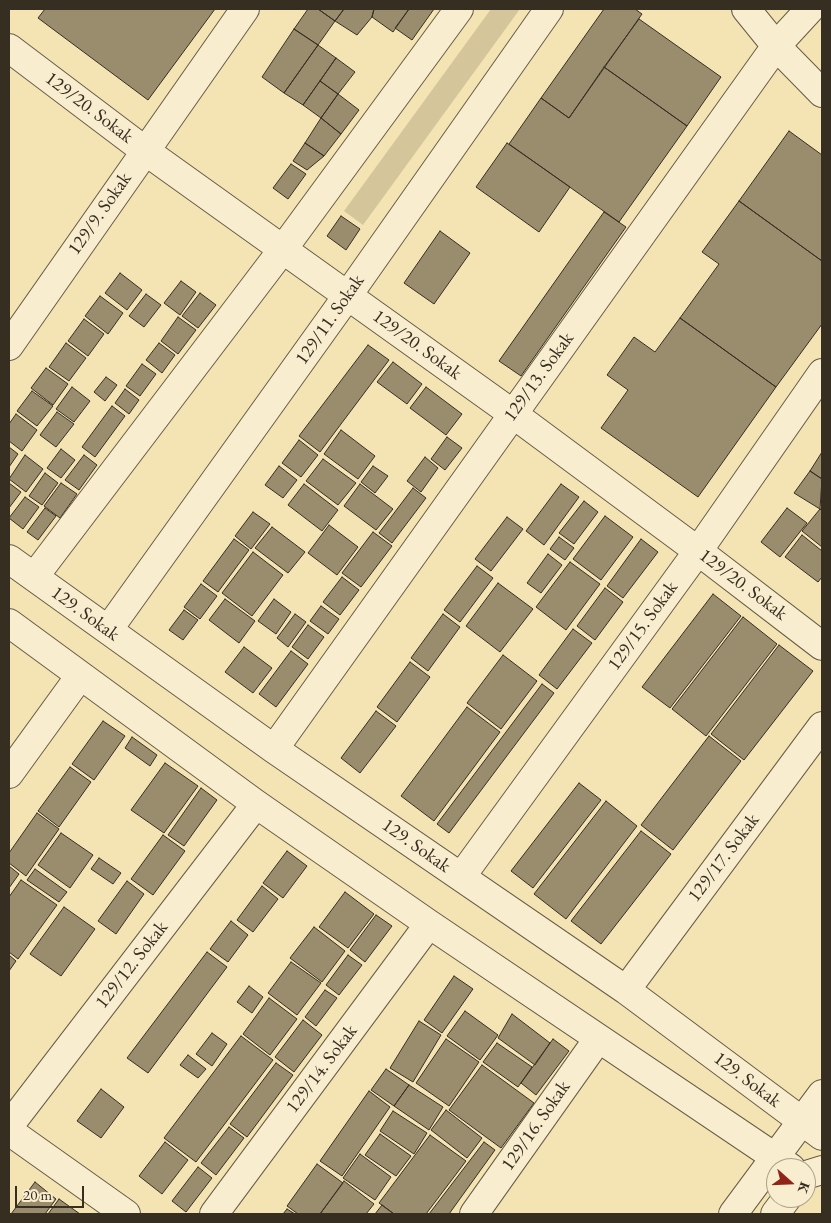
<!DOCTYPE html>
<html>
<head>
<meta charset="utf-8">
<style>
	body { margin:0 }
	#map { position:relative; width:831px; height:1223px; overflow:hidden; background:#f4e4b4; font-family:"EB Garamond",serif }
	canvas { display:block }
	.frame { position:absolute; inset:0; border:10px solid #372e22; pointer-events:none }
	.north { position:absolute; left:766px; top:1158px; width:50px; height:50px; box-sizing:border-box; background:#f8edce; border:1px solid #aba189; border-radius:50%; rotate:110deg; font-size:14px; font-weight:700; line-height:20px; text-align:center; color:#372e22 }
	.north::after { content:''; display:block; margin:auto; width:18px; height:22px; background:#8f2418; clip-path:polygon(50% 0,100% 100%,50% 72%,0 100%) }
	.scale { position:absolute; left:15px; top:1186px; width:69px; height:22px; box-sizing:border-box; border:2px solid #372e22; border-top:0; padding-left:6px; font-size:15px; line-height:18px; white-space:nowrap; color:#372e22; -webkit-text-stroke:4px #f8edce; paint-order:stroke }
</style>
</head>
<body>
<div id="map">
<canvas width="831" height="1223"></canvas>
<div class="frame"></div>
<div class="north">K</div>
<div class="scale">20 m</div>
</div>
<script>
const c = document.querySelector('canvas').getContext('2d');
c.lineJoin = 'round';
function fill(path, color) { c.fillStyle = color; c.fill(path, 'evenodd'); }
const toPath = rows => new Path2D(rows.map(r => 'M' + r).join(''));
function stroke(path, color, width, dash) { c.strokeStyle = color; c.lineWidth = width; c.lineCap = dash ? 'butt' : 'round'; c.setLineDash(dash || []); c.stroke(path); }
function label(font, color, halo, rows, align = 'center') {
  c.font = font + ' "EB Garamond",serif'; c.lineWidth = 4.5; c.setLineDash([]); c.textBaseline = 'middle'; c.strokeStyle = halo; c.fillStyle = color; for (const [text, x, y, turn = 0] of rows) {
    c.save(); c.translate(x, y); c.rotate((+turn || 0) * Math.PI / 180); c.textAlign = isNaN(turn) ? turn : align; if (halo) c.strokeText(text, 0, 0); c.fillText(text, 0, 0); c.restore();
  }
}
fill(toPath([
	[491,9,520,9,363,225,344,211]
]), '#d4c59b');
const building = toPath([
	[45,9,215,9,148,100,38,18,45,9],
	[308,9,318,9,335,21,318,45,294,29,308,9],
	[318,9,344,9,335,21,318,9],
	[344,9,374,9,372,17,357,35,335,21,344,9],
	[374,9,409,9,393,32,372,17,374,9],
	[409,9,434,9,412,40,395,28,409,9],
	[604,9,635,9,642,14,569,118,541,98,604,9],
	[639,19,721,77,687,126,604,67,639,19],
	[294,29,318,45,284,93,262,77,294,29],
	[318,45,336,58,303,105,284,93,318,45],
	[336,58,355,72,338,94,320,81,336,58],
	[604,67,687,126,619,222,509,144,541,98,569,118,604,67],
	[320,81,338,94,321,118,303,105,320,81],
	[338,94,359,110,341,134,321,118,338,94],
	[321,118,341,134,324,156,305,143,321,118],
	[789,131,822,155,822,261,739,201,789,131],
	[305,143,324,156,307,170,293,161,305,143],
	[507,143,570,187,539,232,476,187,507,143],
	[291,164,306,174,288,199,273,188,291,164],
	[739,201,822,261,822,324,776,387,680,318,719,264,702,252,739,201],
	[604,212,626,227,521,376,499,361,604,212],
	[341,216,360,229,346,250,327,236,341,216],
	[440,231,470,253,434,304,404,283,440,231],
	[120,273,142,290,127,310,105,293,120,273],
	[181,281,196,292,180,315,164,303,181,281],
	[200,293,216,305,198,328,182,316,200,293],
	[146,294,161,305,144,327,129,316,146,294],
	[100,296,123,313,108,334,85,316,100,296],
	[178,317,196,330,178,354,161,341,178,317],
	[680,318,776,387,698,497,601,428,628,390,607,375,634,337,655,352,680,318],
	[84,319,104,334,88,356,68,341,84,319],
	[66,343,86,358,69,381,49,367,66,343],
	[159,343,175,355,162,373,146,360,159,343],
	[368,345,389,360,320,452,299,436,368,345],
	[393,362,422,384,407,404,377,382,393,362],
	[142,364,156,374,140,396,126,386,142,364],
	[46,368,68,384,53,405,31,388,46,368],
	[106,377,117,385,105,401,94,392,106,377],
	[72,387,90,401,74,422,56,409,72,387],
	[426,387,462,414,446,435,410,408,426,387],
	[125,389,139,400,129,414,115,403,125,389],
	[32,391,53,406,37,426,17,411,32,391],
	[112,406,125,416,95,457,82,447,112,406],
	[57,412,74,424,56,447,40,435,57,412],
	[16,414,37,430,22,451,9,441,9,424,16,414],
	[341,430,375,456,358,479,324,454,341,430],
	[447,437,462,448,445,470,431,459,447,437],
	[299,440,318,455,301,477,282,463,299,440],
	[9,447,18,454,9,467,9,447],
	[61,449,75,460,61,478,47,468,61,449],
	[822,452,822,479,810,471,822,452],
	[25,455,43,469,26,492,9,479,25,455],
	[84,455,97,465,79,490,65,480,84,455],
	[425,457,438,468,421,492,407,481,425,457],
	[323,459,356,483,338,505,306,481,323,459],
	[279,466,297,480,283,498,265,485,279,466],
	[373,466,388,476,375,493,361,482,373,466],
	[810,471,822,479,820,509,794,493,810,471],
	[45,473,58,483,42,505,29,496,45,473],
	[9,483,21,492,9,508,9,483],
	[61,483,77,494,60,518,44,506,61,483],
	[304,484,338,510,322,531,288,505,304,484],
	[360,484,393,509,376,530,344,506,360,484],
	[561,484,579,497,544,545,526,531,561,484],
	[413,488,426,498,392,543,379,533,413,488],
	[25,497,39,507,23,529,9,518,25,497],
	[584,501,598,512,574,544,559,533,584,501],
	[45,508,56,516,38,540,27,532,45,508],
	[787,508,807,523,780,557,761,542,787,508],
	[820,509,822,511,822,547,802,531,820,509],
	[253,512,270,524,251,549,235,536,253,512],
	[605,516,633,537,601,580,573,559,605,516],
	[507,517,523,529,491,571,475,559,507,517],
	[329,525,358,547,337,575,308,553,329,525],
	[272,527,305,552,288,573,255,548,272,527],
	[373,532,392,546,361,587,342,573,373,532],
	[802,535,822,551,822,577,818,582,785,557,802,535],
	[559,537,574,548,565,560,550,549,559,537],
	[234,539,249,550,218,592,203,581,234,539],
	[641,539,658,552,623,598,607,586,641,539],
	[253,552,283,575,252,616,222,593,253,552],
	[548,554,562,565,541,593,527,583,548,554],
	[570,562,600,584,566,630,536,607,570,562],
	[477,566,493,578,460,622,444,610,477,566],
	[342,577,359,590,340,615,323,602,342,577],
	[498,583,533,609,500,652,466,626,498,583],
	[201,584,217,596,200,619,184,607,201,584],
	[605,588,623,602,595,640,577,626,605,588],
	[713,594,741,616,670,708,642,687,713,594],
	[225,599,255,621,239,643,209,620,225,599],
	[274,599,291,612,276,634,258,621,274,599],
	[321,606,339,619,328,634,310,621,321,606],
	[184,610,198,620,183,640,169,630,184,610],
	[295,614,306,622,288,647,277,638,295,614],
	[443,614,460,627,428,671,411,658,443,614],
	[743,617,777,644,706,736,672,709,743,617],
	[308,625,324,637,308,659,292,647,308,625],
	[573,629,592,643,557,689,539,675,573,629],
	[779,645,813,671,744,760,711,734,779,645],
	[244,647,272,668,253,693,225,672,244,647],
	[291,651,308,664,276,707,259,694,291,651],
	[503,655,537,681,501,729,467,703,503,655],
	[410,662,430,677,397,722,377,707,410,662],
	[542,684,554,693,449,833,437,824,542,684],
	[467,707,500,732,434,821,401,796,467,707],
	[376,711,396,726,360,773,341,758,376,711],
	[103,721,125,736,94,780,72,764,103,721],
	[709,736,741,761,673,850,641,825,709,736],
	[132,737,157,755,150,766,125,748,132,737],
	[165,763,198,786,164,833,131,810,165,763],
	[70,767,91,782,59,827,38,811,70,767],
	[579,783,601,800,533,888,511,871,579,783],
	[201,788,217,800,184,846,168,835,201,788],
	[606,801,637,826,566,919,534,894,606,801],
	[37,813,59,829,26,876,9,863,9,853,37,813],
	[641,831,671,854,601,944,571,921,641,831],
	[61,833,93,855,70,888,38,865,61,833],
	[163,835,185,851,153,895,131,879,163,835],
	[287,851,307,866,283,898,263,883,287,851],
	[99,858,121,873,113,884,91,869,99,858],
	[9,866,19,874,9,888,9,866],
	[35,869,67,892,59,902,27,880,35,869],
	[21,880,57,905,18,959,9,952,9,897,21,880],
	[127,881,144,894,116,934,98,921,127,881],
	[262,886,278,899,253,932,237,920,262,886],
	[345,892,374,914,348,948,319,927,345,892],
	[64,907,95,929,61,976,30,954,64,907],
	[376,915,392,926,365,962,350,950,376,915],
	[231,921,248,935,228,962,210,949,231,921],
	[314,927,345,951,322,982,290,958,314,927],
	[207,952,227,967,148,1073,127,1058,207,952],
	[9,955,16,961,9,971,9,955],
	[348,955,362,965,339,995,326,985,348,955],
	[291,962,321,983,297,1015,268,993,291,962],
	[454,976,473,989,442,1033,424,1020,454,976],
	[249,986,263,997,252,1013,237,1002,249,986],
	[325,990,337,998,316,1026,305,1017,325,990],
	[269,998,297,1019,270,1055,243,1034,269,998],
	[465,1011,498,1035,480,1060,447,1036,465,1011],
	[512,1014,550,1043,535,1065,498,1038,512,1014],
	[303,1020,322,1035,294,1072,275,1057,303,1020],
	[419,1021,441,1035,413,1082,390,1068,419,1021],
	[212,1033,227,1044,212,1066,196,1054,212,1033],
	[241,1036,273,1060,196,1162,164,1138,241,1036],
	[446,1039,479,1062,449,1106,416,1083,446,1039],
	[553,1039,569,1051,536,1095,521,1083,553,1039],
	[497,1043,532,1067,518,1087,483,1062,497,1043],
	[188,1055,206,1069,198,1078,180,1065,188,1055],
	[276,1063,293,1075,247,1137,230,1124,276,1063],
	[482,1065,534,1103,501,1148,449,1110,482,1065],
	[386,1069,409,1085,394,1106,371,1090,386,1069],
	[409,1085,443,1107,429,1130,394,1106,409,1085],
	[101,1089,124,1107,101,1138,77,1121,101,1089],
	[369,1091,390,1107,342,1176,320,1161,369,1091],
	[446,1110,482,1138,467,1158,431,1130,446,1110],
	[393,1111,427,1133,414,1154,380,1131,393,1111],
	[229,1127,244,1138,216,1175,201,1163,229,1127],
	[380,1134,411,1156,396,1176,365,1155,380,1134],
	[430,1135,466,1161,426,1214,394,1214,379,1203,430,1135],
	[165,1142,188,1160,162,1194,139,1176,165,1142],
	[484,1142,495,1150,449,1214,429,1214,484,1142],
	[360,1154,391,1177,375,1200,343,1178,360,1154],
	[317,1164,343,1183,320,1214,298,1214,287,1206,317,1164],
	[198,1167,212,1178,186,1212,172,1201,198,1167],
	[344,1181,374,1204,366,1214,320,1214,344,1181],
	[35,1182,56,1199,45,1214,11,1214,35,1182],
	[59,1199,80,1214,48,1214,59,1199],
	[382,1205,394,1214,375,1214,382,1205],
	[287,1209,295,1214,283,1214,287,1209]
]);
fill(building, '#998d6e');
stroke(building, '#372e22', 1);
const minor = toPath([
	[746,9,776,46,822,93],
	[9,48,144,150,513,414,698,551,822,646],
	[9,346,245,9],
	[9,559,274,749,626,990,822,1136],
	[34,577,283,249,459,9],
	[9,623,256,804,429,924,791,1168],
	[108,630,348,295,549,9],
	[274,749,776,46,810,9],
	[9,774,80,676],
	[461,877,698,551,822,373],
	[626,990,822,726],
	[9,1126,256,804],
	[9,1131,126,1214],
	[806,1175,822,1170],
	[214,1214,429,924],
	[474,1214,598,1039],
	[733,1214,822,1094],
	[775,1214,787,1198]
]);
stroke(minor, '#665c46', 30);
stroke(minor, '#f8edce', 28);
label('19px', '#372e22', '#f8edce', [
	["129/20. Sokak",89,108,37],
	["129/9. Sokak",100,214,-55],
	["129/11. Sokak",330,320,-55],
	["129/20. Sokak",417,345,36],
	["129/13. Sokak",539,377,-54],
	["129/20. Sokak",743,585,37],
	["129. Sokak",85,614,36],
	["129/15. Sokak",643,626,-54],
	["129. Sokak",416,846,35],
	["129/17. Sokak",724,858,-53],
	["129/12. Sokak",132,965,-52],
	["129/14. Sokak",322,1069,-53],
	["129. Sokak",747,1080,37],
	["129/16. Sokak",536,1126,-55]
]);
</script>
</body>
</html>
